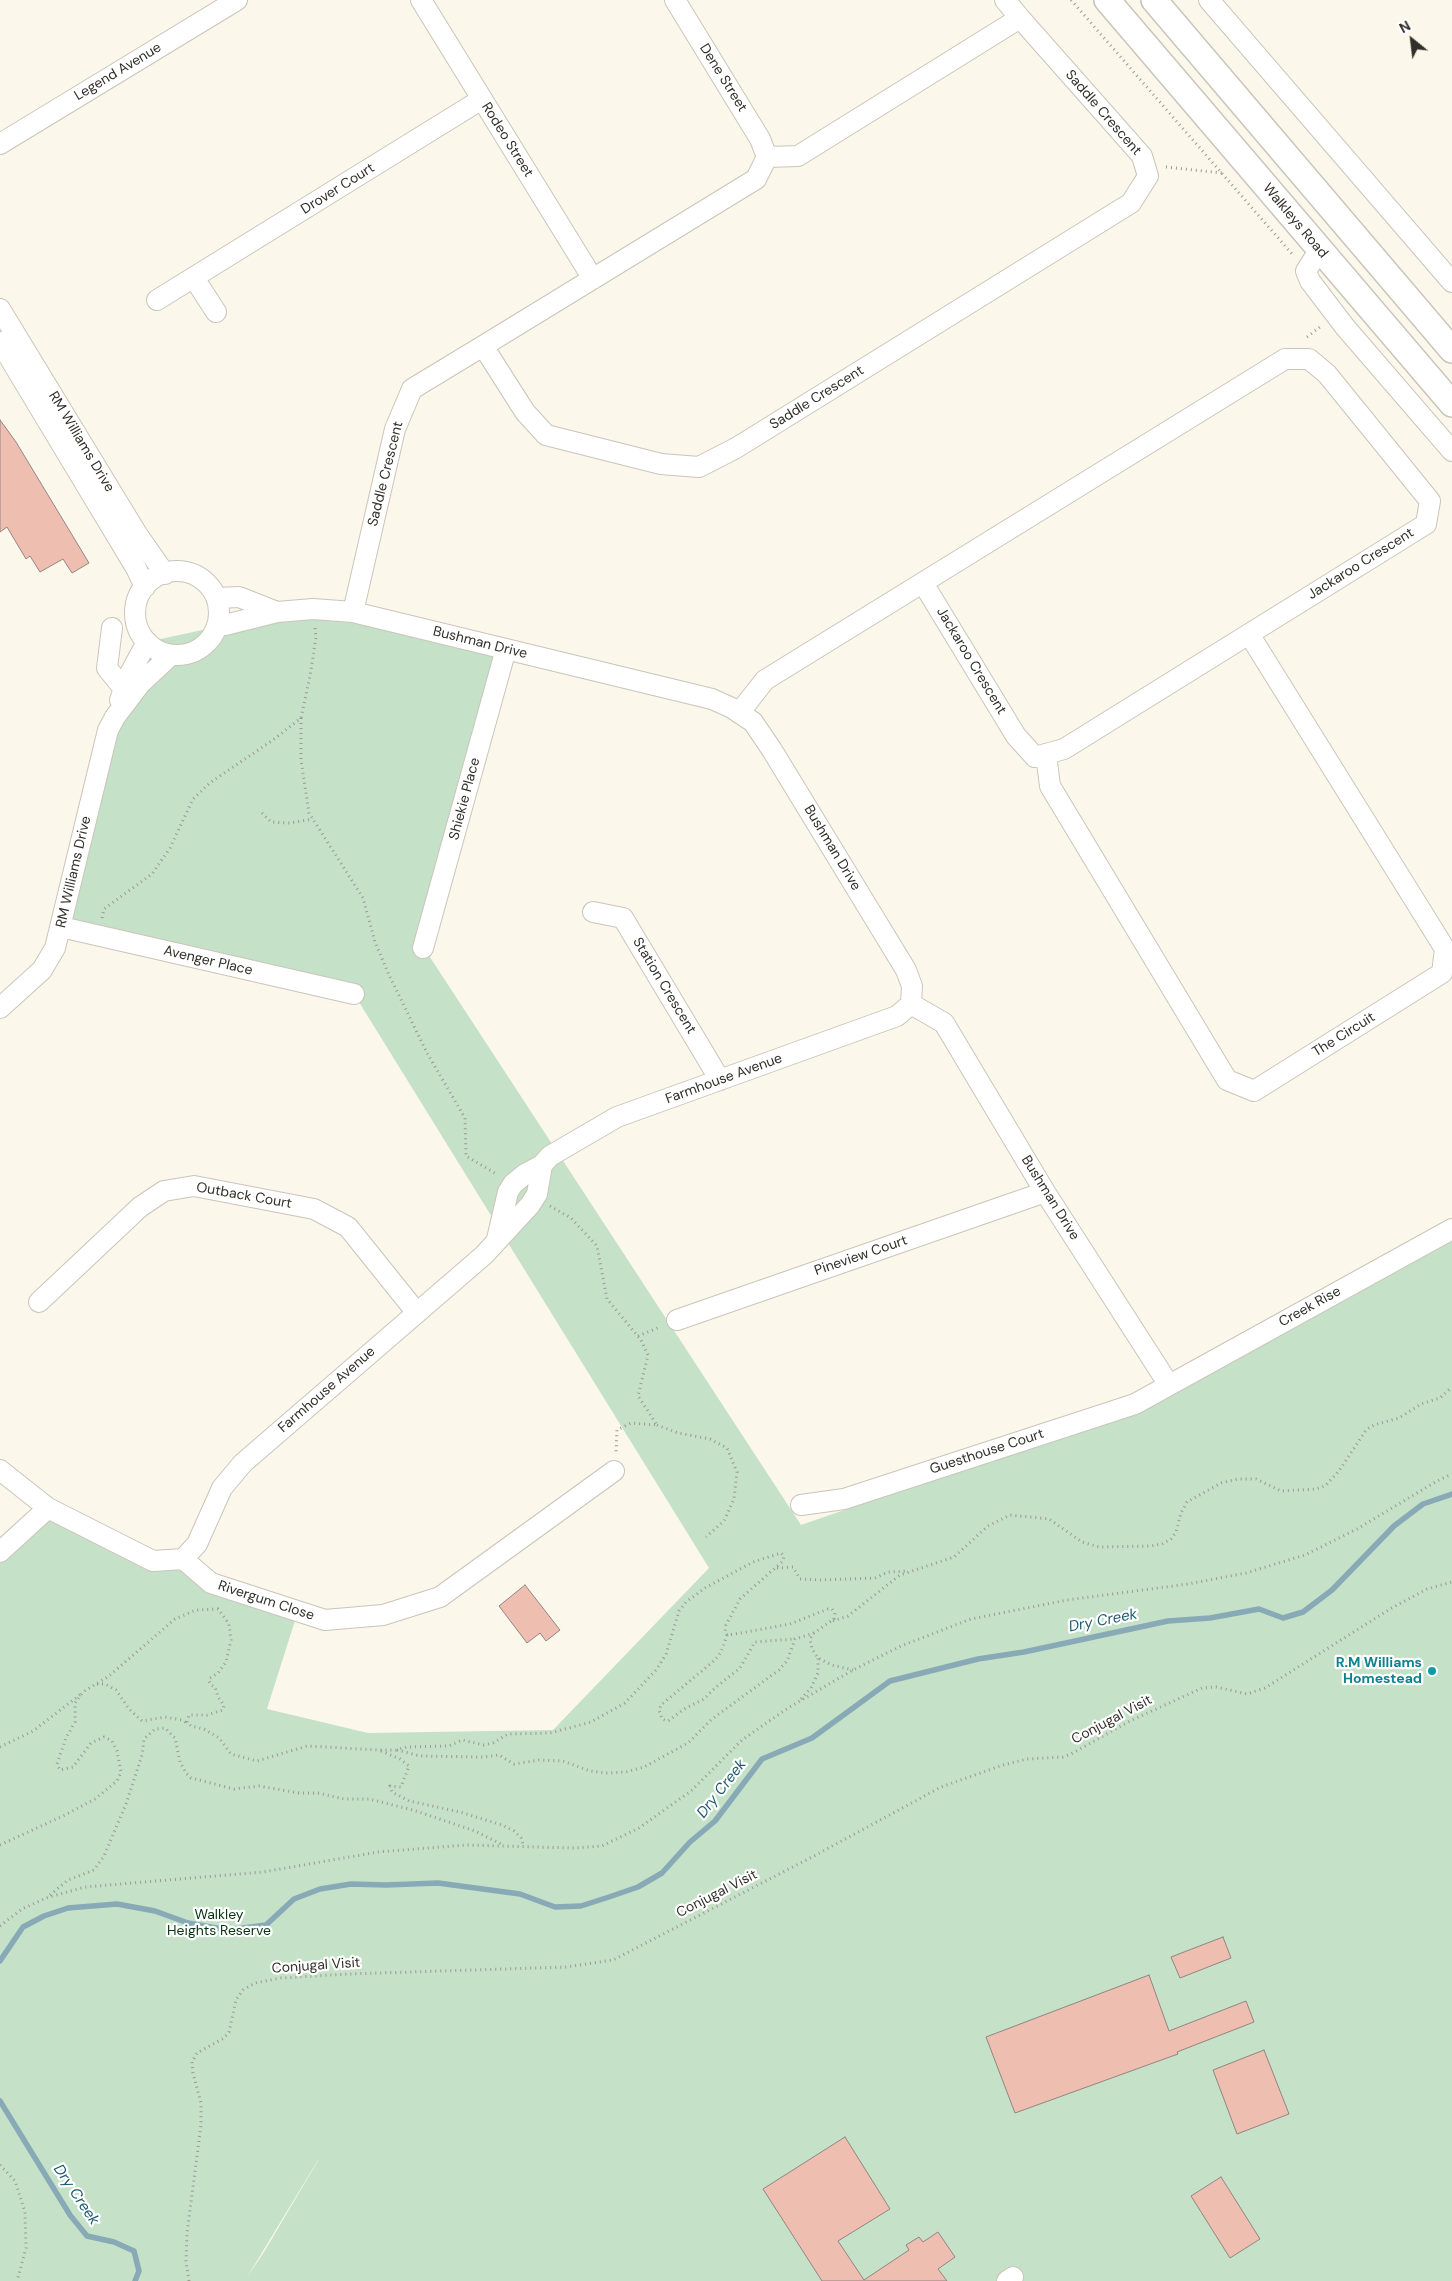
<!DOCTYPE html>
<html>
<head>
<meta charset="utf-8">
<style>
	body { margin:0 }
	#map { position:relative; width:1452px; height:2281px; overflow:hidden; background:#fcf7eb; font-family:"DM Sans",sans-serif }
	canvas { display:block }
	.north { position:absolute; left:1387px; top:15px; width:50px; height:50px; -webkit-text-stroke:4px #fff; paint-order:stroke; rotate:331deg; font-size:14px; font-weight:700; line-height:20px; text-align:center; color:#312f2a }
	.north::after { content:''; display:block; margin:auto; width:18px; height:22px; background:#312f2a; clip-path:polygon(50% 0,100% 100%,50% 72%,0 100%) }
</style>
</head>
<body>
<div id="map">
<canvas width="1452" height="2281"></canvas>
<div class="north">N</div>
</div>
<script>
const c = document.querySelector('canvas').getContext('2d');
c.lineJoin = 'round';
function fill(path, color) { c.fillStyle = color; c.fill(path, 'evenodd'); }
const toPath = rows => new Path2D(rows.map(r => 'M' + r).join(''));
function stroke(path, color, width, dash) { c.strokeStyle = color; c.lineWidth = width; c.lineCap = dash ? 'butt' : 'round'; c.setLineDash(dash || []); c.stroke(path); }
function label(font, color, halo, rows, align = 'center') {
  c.font = font + ' "DM Sans",sans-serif'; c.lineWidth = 4.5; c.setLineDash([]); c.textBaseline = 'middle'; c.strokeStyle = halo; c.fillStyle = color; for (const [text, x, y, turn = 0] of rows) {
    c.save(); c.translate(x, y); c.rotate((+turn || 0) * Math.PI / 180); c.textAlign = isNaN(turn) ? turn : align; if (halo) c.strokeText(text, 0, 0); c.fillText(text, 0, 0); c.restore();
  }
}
fill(toPath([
	[353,612,506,649,424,948,801,1525,1142,1407,1452,1232,1452,2281,0,2281,0,1552,48,1508,166,1560,298,1611,267,1709,368,1733,553,1730,709,1568,354,994,59,937,115,717,147,642,225,625],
	[319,2159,264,2252,246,2279,318,2160]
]), '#c5e1c7');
stroke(toPath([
	[0,1961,23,1927,44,1916,68,1908,117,1904,155,1911,188,1923,228,1930,266,1925,294,1899,320,1889,351,1884,386,1885,438,1883,520,1894,555,1907,581,1906,609,1897,638,1887,662,1873,690,1842,715,1821,762,1759,812,1738,890,1681,978,1659,1024,1652,1168,1621,1210,1618,1259,1609,1283,1618,1303,1612,1332,1590,1394,1526,1423,1504,1452,1494],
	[0,2101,70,2215,87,2236,114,2242,134,2251,139,2271,135,2281]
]), '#88aab7', 5.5);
const building = toPath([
	[0,420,16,442,89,563,72,573,63,559,40,572,30,556,26,559,7,527,0,532,0,420],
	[525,1585,560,1630,546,1641,540,1633,527,1643,499,1606,525,1585],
	[1223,1937,1231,1958,1180,1978,1171,1957,1223,1937],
	[1149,1975,1169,2031,1246,2001,1254,2022,1177,2052,1178,2054,1015,2113,986,2037,1149,1975],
	[1264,2050,1289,2114,1237,2134,1213,2070,1264,2050],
	[845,2137,890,2209,838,2241,864,2280,909,2250,906,2245,919,2237,923,2242,938,2232,955,2257,938,2269,947,2281,822,2281,763,2189,845,2137],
	[1221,2177,1260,2239,1230,2258,1191,2196,1221,2177]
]);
fill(building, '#eebeb1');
stroke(building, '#928582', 1);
const minor = toPath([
	[421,0,593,279],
	[675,0,760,139,767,157],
	[1005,0,1020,18],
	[1209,0,1452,282],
	[0,144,237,0],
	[1320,249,1306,271,1310,281,1345,327,1452,451],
	[194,278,216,312],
	[157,300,482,99],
	[0,309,137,534,165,574],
	[0,342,136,568,145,587],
	'135 613a42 42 0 1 1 84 0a42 42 0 1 1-84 0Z',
	[217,598,239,597,277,612],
	[353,612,395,429,412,389,483,346,525,412,546,435,661,464,699,467,736,448,1131,203,1148,176,1142,156,1020,18,798,156,767,157,756,179,483,346],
	[218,625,225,625,277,612,313,609,353,612,712,699,732,708,753,722,772,750,906,970,912,986,911,1004,944,1023,1045,1192,1169,1385],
	[112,628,107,668,123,688],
	[120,700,128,677,147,642],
	[739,713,765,680,1285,359,1309,359,1327,374,1430,501,1426,524,1064,749,1035,757,1016,736,923,583],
	[1046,754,1050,786,1227,1080,1254,1091,1442,973,1445,949,1249,634],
	[593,912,623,918,720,1080],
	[61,927,354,994],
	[423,948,506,649],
	[0,1008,42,970,55,948,108,730,115,717,140,684,171,655],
	[497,1239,508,1192,513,1184,525,1174,542,1165,550,1156,617,1117,897,1016,911,1004],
	[39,1302,140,1207,164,1191,194,1186,314,1209,348,1227,417,1313],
	[677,1320,1045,1192],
	[0,1470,48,1508,153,1561,183,1559,211,1583,325,1620,383,1615,440,1597,614,1471],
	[801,1505,844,1499,1135,1404,1452,1229],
	[0,1552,48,1508],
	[183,1559,197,1544,222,1488,243,1463,484,1255,530,1205,537,1194,542,1165],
	[1007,2281,1013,2277]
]);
const major = toPath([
	[1107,0,1452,404],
	[1154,0,1452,350]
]);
stroke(minor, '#cac5ba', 22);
stroke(major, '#cac5ba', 28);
stroke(toPath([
	[1071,0,1293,255],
	[1166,167,1222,173],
	[1307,337,1320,327],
	[301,718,301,760,309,813,363,898,375,942,389,975,427,1053,465,1118,466,1156,498,1175],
	[262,813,271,822,290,823,313,819],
	[102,918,104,909,152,874,170,848,193,799,211,782,273,740,301,718,310,676,316,637,315,628],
	[550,1206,571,1218,597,1246,607,1299,641,1340,648,1355,638,1396,657,1425,631,1423,617,1430,616,1452],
	[638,1336,660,1327],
	[657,1425,678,1433,710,1439,727,1448,737,1472,734,1499,724,1521,706,1537],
	[777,1568,793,1567,800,1579,820,1580,875,1578,888,1572,907,1571],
	[833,1621,848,1616,900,1575,954,1557,988,1526,1010,1515,1049,1519,1082,1542,1099,1547,1150,1546,1162,1544,1171,1539,1176,1532,1181,1513,1187,1502,1221,1483,1238,1479,1256,1479,1281,1491,1316,1489,1325,1486,1339,1471,1366,1430,1374,1425,1399,1418,1421,1404,1440,1398,1452,1387],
	[727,1635,721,1652,715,1660,661,1705,659,1710,662,1719,668,1721,684,1709,704,1699,715,1688,740,1668,755,1642,795,1639],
	[97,1684,105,1684,116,1690,129,1709,142,1721,165,1717,182,1720,188,1724],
	[801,1699,811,1688,818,1673,818,1658],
	[0,1747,33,1731,81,1694],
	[397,1750,420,1756,484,1757,499,1755,514,1764,539,1760,563,1761,590,1771,605,1773,626,1772,644,1767,688,1743,712,1719,779,1670,787,1661,795,1639,814,1633],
	[381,1751,400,1759,409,1766,401,1787,390,1786,392,1792,409,1801,460,1812,502,1825,514,1831,521,1838,524,1846],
	[0,1845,65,1815,95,1799,117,1781,121,1772,117,1751,112,1741,104,1737,91,1743,73,1767,60,1770,57,1764,66,1738,75,1722,75,1703,83,1692,109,1676,175,1619,196,1610,218,1609,229,1624,231,1640,226,1662,218,1673,210,1678,209,1681,211,1685,215,1687,218,1697,224,1705,223,1710,207,1715,189,1715,187,1722,191,1726,204,1729,219,1738,231,1754,257,1761,307,1746,380,1750,396,1750,407,1747,449,1746,462,1740,484,1745,493,1743,508,1734,550,1733,591,1722,625,1703,657,1669,666,1654,679,1611,686,1602,705,1588,753,1562,781,1553,784,1556,783,1561,740,1599,726,1625,725,1632,727,1635,741,1633,790,1624,828,1609,832,1609,835,1613,834,1619,814,1633,810,1639,812,1649,818,1658,832,1665,853,1670],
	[50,1895,68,1880,94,1870,104,1856,126,1804,142,1755,144,1739,155,1729,165,1728,175,1738,180,1762,186,1773,191,1778,234,1789,259,1786,299,1793,318,1793,344,1799,369,1799,413,1810,475,1831,501,1844],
	[0,1926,22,1909,46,1898,85,1887,263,1872,378,1852,466,1845,574,1848,602,1846,639,1828,691,1791,742,1740,788,1708,853,1670,901,1646,971,1619,1067,1600,1188,1584,1246,1573,1305,1555,1357,1529,1437,1481,1452,1474],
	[0,2165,15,2181,25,2212,26,2248,17,2281],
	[189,2281,186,2261,187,2233,201,2125,201,2103,193,2073,192,2062,197,2053,224,2038,229,2032,236,2000,243,1990,255,1983,281,1978,348,1974,566,1967,613,1960,814,1856,941,1787,1003,1765,1027,1759,1063,1757,1071,1754,1130,1721,1202,1688,1216,1687,1247,1694,1265,1688,1390,1609,1427,1589,1452,1582]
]), '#9c9990', 3, [1, 4]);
stroke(minor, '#fff', 20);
stroke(major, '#fff', 25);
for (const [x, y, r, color] of [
	[1432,1671,5,"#0f9aa8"]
]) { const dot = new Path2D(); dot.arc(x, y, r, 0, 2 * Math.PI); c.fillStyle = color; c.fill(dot); stroke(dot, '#fff', 2); }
label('14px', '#312f2a', '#fff', [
	["Legend Avenue",118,72,-31],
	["Dene Street",723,78,58],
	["Saddle Crescent",1103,113,49],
	["Rodeo Street",507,140,58],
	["Drover Court",338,189,-32],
	["Walkleys Road",1295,221,50],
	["Saddle Crescent",817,398,-32],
	["RM Williams Drive",81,442,59],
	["Saddle Crescent",386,474,-76],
	["Jackaroo Crescent",1361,564,-32],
	["Bushman Drive",480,643,14],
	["Jackaroo Crescent",971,661,59],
	["Shiekie Place",465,799,-75],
	["Bushman Drive",832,848,59],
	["RM Williams Drive",74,872,-77],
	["Avenger Place",208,961,13],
	["Station Crescent",664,986,59],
	["The Circuit",1344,1035,-32],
	["Farmhouse Avenue",724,1079,-20],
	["Outback Court",244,1196,10],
	["Bushman Drive",1050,1198,58],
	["Pineview Court",861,1256,-19],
	["Creek Rise",1310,1307,-29],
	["Farmhouse Avenue",327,1390,-41],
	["Guesthouse Court",987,1452,-18],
	["Rivergum Close",266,1601,18],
	["Conjugal Visit",1112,1720,-28],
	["Conjugal Visit",717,1894,-27],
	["Conjugal Visit",316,1966,-4]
]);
label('bold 14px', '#0d838f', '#fff', [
	["R.M Williams",1422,1663],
	["Homestead",1422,1679]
], 'right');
label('14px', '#0a3212', '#fff', [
	["Walkley",219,1915],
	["Heights Reserve",219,1931]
]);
label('italic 15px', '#1d5970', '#fff', [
	["Dry Creek",1103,1621,-11],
	["Dry Creek",722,1789,-52],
	["Dry Creek",76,2195,56]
]);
</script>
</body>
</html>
